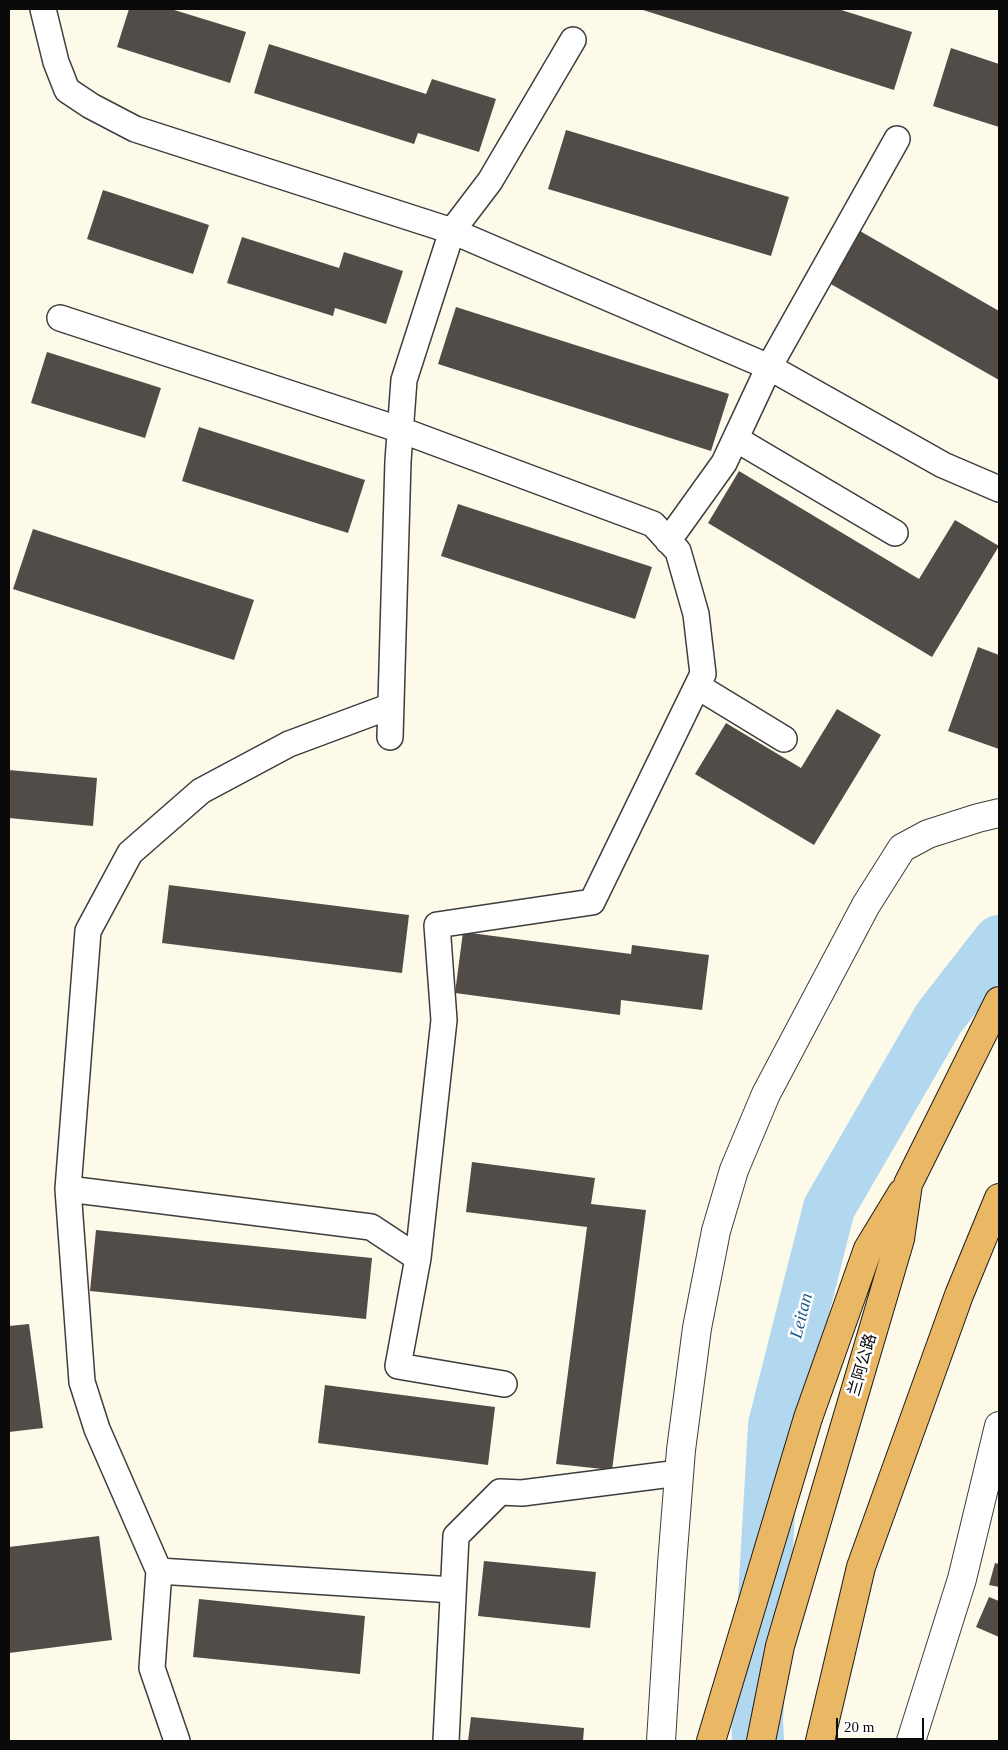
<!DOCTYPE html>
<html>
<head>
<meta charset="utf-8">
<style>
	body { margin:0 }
	#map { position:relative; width:1008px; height:1750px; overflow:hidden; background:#fdfae9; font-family:"Times New Roman",serif }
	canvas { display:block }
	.frame { position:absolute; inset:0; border:10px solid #0a0a0a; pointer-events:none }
	.scale { position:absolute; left:836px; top:1718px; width:88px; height:22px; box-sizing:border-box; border:2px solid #0a0a0a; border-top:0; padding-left:6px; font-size:15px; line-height:18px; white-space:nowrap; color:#0a0a0a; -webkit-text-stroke:4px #fff; paint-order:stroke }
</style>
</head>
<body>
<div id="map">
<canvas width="1008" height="1750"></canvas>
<div class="frame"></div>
<div class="scale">20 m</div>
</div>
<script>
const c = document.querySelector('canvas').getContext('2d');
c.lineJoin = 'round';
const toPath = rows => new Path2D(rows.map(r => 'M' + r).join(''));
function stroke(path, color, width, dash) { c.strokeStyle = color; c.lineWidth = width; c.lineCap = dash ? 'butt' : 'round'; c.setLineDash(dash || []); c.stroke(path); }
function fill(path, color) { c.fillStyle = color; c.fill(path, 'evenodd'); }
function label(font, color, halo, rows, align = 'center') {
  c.font = font + ' "Times New Roman","Noto Sans SC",serif'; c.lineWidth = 5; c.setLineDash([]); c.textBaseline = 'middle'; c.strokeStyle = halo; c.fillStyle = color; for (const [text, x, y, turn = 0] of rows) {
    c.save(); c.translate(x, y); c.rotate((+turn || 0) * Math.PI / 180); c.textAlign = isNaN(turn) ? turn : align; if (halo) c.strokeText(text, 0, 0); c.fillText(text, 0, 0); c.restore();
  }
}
stroke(toPath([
	[758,1741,757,1720,774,1425,829,1208,939,1018,999,941]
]), '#b2d8f0', 52);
fill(toPath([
	[129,9,171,9,246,32,230,83,117,47],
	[640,9,838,9,912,32,894,90],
	[269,44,426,94,432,79,496,99,479,152,418,133,414,144,254,93],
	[951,48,999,64,999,127,933,106],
	[566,130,789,197,771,256,548,189],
	[103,190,209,225,193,274,87,239],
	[860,231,999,311,999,380,829,283],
	[242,237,339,268,344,252,403,271,386,324,335,308,333,316,227,283],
	[456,307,729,394,711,451,438,364],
	[47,352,161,388,145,438,31,403],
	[199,427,365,480,348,533,182,481],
	[739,471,919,579,955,520,999,546,932,657,708,523],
	[458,504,652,567,635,619,441,556],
	[33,529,254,600,234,660,13,589],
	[978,647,999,655,999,749,948,731],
	[837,709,881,735,814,845,695,774,726,723,801,768],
	[9,770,97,778,93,826,9,818],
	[169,885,409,915,402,973,162,943],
	[463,932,631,954,632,945,709,955,702,1010,621,1000,620,1015,455,993],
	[472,1162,595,1178,591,1204,646,1210,612,1470,556,1464,587,1227,466,1212],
	[96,1230,372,1258,366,1319,90,1291],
	[29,1324,43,1428,9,1432,9,1326],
	[325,1385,495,1407,488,1465,318,1443],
	[99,1536,112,1640,9,1653,9,1547],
	[484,1561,596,1572,590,1628,478,1616],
	[995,1563,999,1564,999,1587,989,1585],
	[989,1597,999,1601,999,1637,976,1627],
	[199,1599,365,1616,360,1674,193,1657],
	[471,1717,584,1728,583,1741,468,1741]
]), '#524c48');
const minor = toPath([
	[43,9,56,62,67,90,91,106,135,129,452,231,769,367,943,465,999,489],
	[60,318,401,430,653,524,678,551,696,614,703,674,592,902,437,925,444,1020,418,1258],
	[736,439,895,533],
	[668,541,724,463,769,367,897,139],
	[697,686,784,739],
	[390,737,398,461,404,380,452,231,490,181,573,40],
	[68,1189,371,1227,418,1258,398,1366,504,1384],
	[159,1571,453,1590],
	[177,1741,152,1668,159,1571,97,1429,82,1382,68,1189,88,931,130,853,201,791,289,744,391,706],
	[446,1741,456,1536,500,1492,522,1493,679,1473]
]);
const tertiary = toPath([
	[661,1741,672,1564,681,1450,697,1328,716,1231,734,1170,766,1094,866,905,902,848,928,834,978,818,999,813],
	[911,1741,962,1579,999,1426]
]);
const trunk = toPath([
	[711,1741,808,1418,868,1249,902,1193],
	[761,1741,780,1646,900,1239,908,1184,999,1001],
	[820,1741,861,1567,959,1295,999,1198]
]);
stroke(minor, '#3d3d3d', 28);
stroke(tertiary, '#3d3d3d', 30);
stroke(trunk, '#1b1b1b', 30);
stroke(minor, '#fff', 25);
stroke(tertiary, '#fff', 28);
stroke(trunk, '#eab864', 28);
label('16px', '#0a0a0a', '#fff', [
	["兰阿公路",863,1365,-74]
]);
label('italic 18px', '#1f5c90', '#fff', [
	["Leitan",802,1316,-76]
]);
</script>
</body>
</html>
